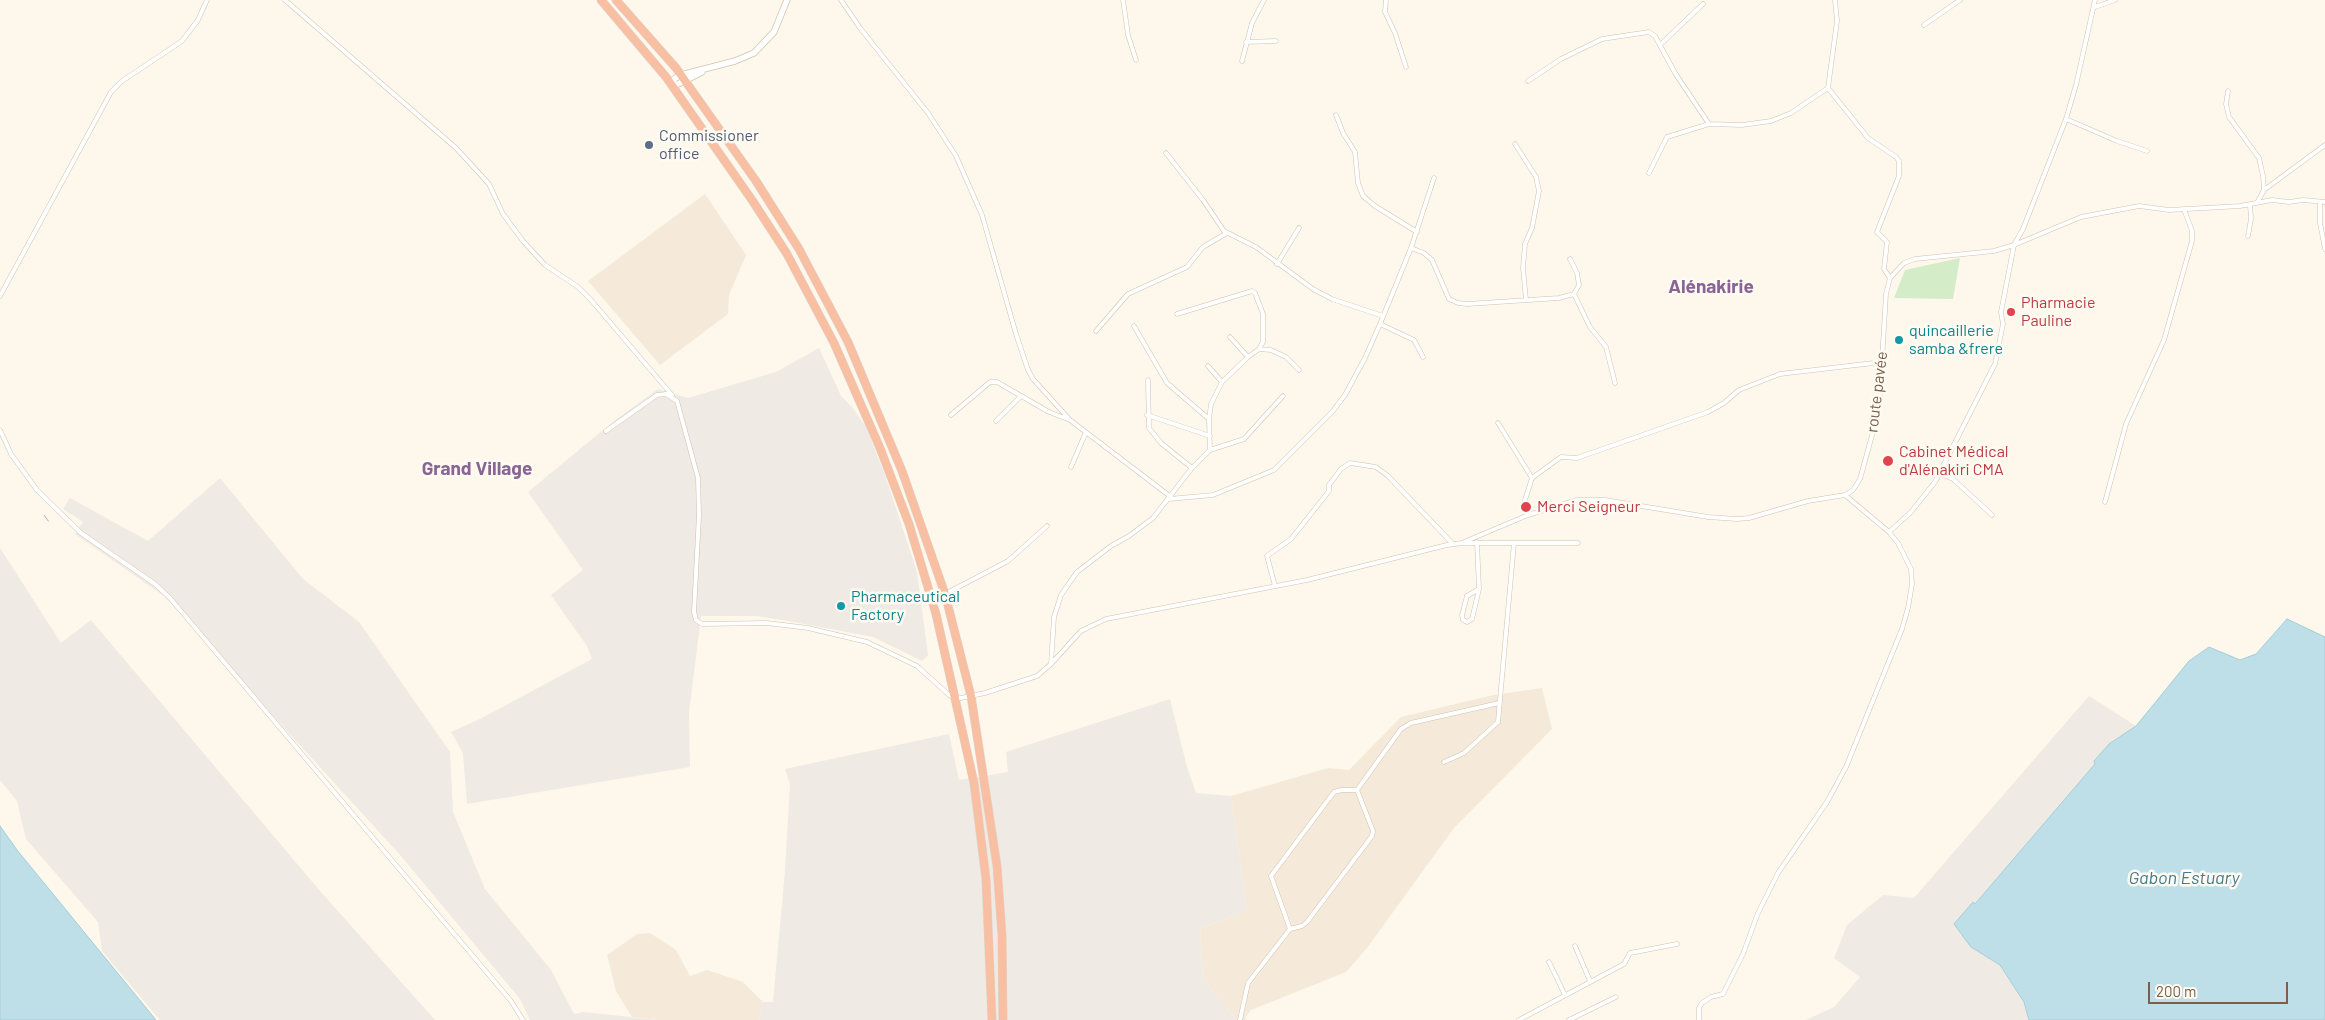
<!DOCTYPE html>
<html>
<head>
<meta charset="utf-8">
<style>
	body { margin:0 }
	#map { position:relative; width:2325px; height:1020px; overflow:hidden; background:#fdf8eb; font-family:Barlow,sans-serif }
	canvas { display:block }
	.scale { position:absolute; left:2148px; top:982px; width:140px; height:22px; box-sizing:border-box; border:2px solid #7a604c; border-top:0; padding-left:6px; font-size:15px; line-height:18px; white-space:nowrap; color:#7a604c; -webkit-text-stroke:4px #fffbf2; paint-order:stroke }
</style>
</head>
<body>
<div id="map">
<canvas width="2325" height="1020"></canvas>
<div class="scale">200 m</div>
</div>
<script>
const c = document.querySelector('canvas').getContext('2d');
c.lineJoin = 'round';
function fill(path, color) { c.fillStyle = color; c.fill(path, 'evenodd'); }
const toPath = rows => new Path2D(rows.map(r => 'M' + r).join(''));
function stroke(path, color, width, dash) { c.strokeStyle = color; c.lineWidth = width; c.lineCap = dash ? 'butt' : 'round'; c.setLineDash(dash || []); c.stroke(path); }
function label(font, color, halo, rows, align = 'center') {
  c.font = font + ' Barlow,sans-serif'; c.lineWidth = 5; c.setLineDash([]); c.textBaseline = 'middle'; c.strokeStyle = halo; c.fillStyle = color; for (const [text, x, y, turn = 0] of rows) {
    c.save(); c.translate(x, y); c.rotate((+turn || 0) * Math.PI / 180); c.textAlign = isNaN(turn) ? turn : align; if (halo) c.strokeText(text, 0, 0); c.fillText(text, 0, 0); c.restore();
  }
}
fill(toPath([
	[705,194,746,255,729,295,728,314,660,365,588,281],
	[1542,688,1552,729,1454,828,1367,948,1346,972,1251,1010,1245,1018,1237,1020,1203,979,1200,928,1247,911,1231,796,1328,768,1349,770,1401,717,1493,695],
	[650,933,676,950,690,976,707,970,743,982,763,1002,759,1020,659,1020,632,1017,616,991,607,955,637,934]
]), '#f5ead9');
fill(toPath([
	[819,348,841,396,852,407,866,427,885,475,917,572,928,655,922,661,873,637,794,622,757,616,701,616,689,713,690,767,467,804,463,753,451,732,480,719,592,659,587,646,551,595,583,570,528,492,614,421,658,389,688,398,776,372],
	[220,478,303,579,359,622,450,752,453,812,485,889,551,970,574,1014,583,1012,659,1020,530,1020,520,999,401,856,164,596,75,534,83,522,63,509,70,498,148,541],
	[0,548,61,643,91,620,320,891,435,1020,160,1020,102,951,98,922,26,839,17,801,0,780],
	[2089,696,2136,726,2109,744,2094,761,2096,764,1975,904,1973,902,1971,947,2000,965,2024,1002,2029,1020,1806,1020,1834,1007,1860,977,1834,958,1847,925,1883,895,1914,898],
	[1170,699,1187,767,1196,793,1231,796,1247,911,1200,928,1203,979,1237,1020,1245,1018,1247,1020,759,1020,763,1002,773,1002,785,871,790,784,785,769,949,734,959,780,1008,772,1006,752]
]), '#efeae3');
fill(toPath([
	[1960,258,1953,299,1894,298,1905,270]
]), '#d4ecc8');
const water = toPath([
	[2287,619,2325,637,2325,1020,2029,1020,2024,1002,2000,965,1971,947,1954,924,1973,902,1975,904,2095,764,2094,761,2109,744,2136,726,2189,661,2209,647,2240,660,2256,654,2287,619],
	[0,826,17,850,156,1020,0,1020,0,826]
]);
fill(water, '#bedfe8');
stroke(water, '#a4cdda', 1);
const street = toPath([
	[285,0,456,148,489,184,503,214,523,241,545,265,578,287,591,300,672,395],
	[841,0,860,28,928,113,956,156,982,215,1016,334,1028,370,1033,379,1070,420],
	[1123,0,1128,35,1136,60],
	[1386,0,1385,12,1395,33,1406,67],
	[2095,7,2115,0],
	[1924,25,1960,0],
	[1246,42,1276,41],
	[1660,45,1703,4],
	[1242,61,1252,23,1264,0],
	[1528,81,1561,59,1602,39,1649,32,1655,36,1675,73,1709,124,1742,125,1771,121,1791,113,1828,88,1837,21,1835,0],
	[1828,88,1868,138,1896,157,1899,161,1899,176,1877,232,1887,242,1884,269,1890,278],
	[2228,91,2226,104,2229,117,2259,158,2263,176,2264,190,2257,203],
	[1336,115,1343,133,1355,152,1358,183,1363,196,1375,206,1417,232],
	[2066,119,2117,141,2147,151],
	[1515,144,1536,177,1539,191,1532,228,1525,244,1523,268,1526,300],
	[1166,153,1203,200,1224,231,1256,247,1313,289,1332,299,1383,316],
	[1649,173,1667,137,1709,124],
	[2264,190,2325,145],
	[2320,202,2320,223,2325,249],
	[2248,236,2251,219,2250,205],
	[1411,248,1424,253,1432,260,1449,299,1458,303,1467,304,1559,298,1574,294],
	[1570,259,1577,273,1579,285,1574,294,1590,327,1606,347,1615,383],
	[1277,264,1299,228],
	[0,296,111,92,122,81,182,41,198,20,207,0],
	[1177,314,1252,291,1255,293,1263,314,1263,342,1259,349],
	[1380,324,1414,340,1423,357],
	[1134,326,1167,383,1209,419],
	[1096,331,1128,294,1187,267,1203,247,1227,233],
	[1230,337,1248,357],
	[1208,366,1222,382],
	[1148,380,1149,428,1161,443,1192,468],
	[951,415,990,382,997,382,1049,412,1070,420,1171,497],
	[1147,415,1210,436],
	[996,421,1020,397],
	[1498,423,1532,478],
	[0,430,11,454,37,490,81,533,155,584,170,598,511,1001,523,1020],
	[606,431,657,395,666,394,677,401,698,478,699,515,694,612,696,620,702,624,767,623,808,628,867,642,917,666,949,695,956,699,985,693,1037,676,1051,664,1081,631,1106,619,1307,580,1447,545,1462,543,1578,543],
	[1210,450,1209,419,1211,404,1222,382,1248,357,1259,349,1271,350,1286,357,1299,370],
	[1071,467,1086,432],
	[1939,473,1953,479,1992,515],
	[1169,499,1213,495,1274,470,1332,412,1345,395,1365,358,1380,324,1411,248,1434,178],
	[2105,502,2126,424,2164,340,2192,241,2192,231,2184,209],
	[1528,515,1525,500,1532,478,1561,457,1577,458,1708,412,1724,403,1739,390,1780,374,1882,362],
	[1889,532,1911,512,1935,482,1995,364,2003,324,2001,312,2014,245,2081,217,2139,206,2169,210,2240,206,2272,200,2289,202,2303,200,2325,202],
	[1464,542,1528,515,1577,500,1605,500,1708,517,1737,519,1749,518,1808,501,1845,495,1853,490,1860,479,1879,410,1886,294,1890,278,1904,263,1915,259,1994,251,2014,245,2023,229,2066,119,2076,85,2095,0],
	[1477,542,1479,589,1472,619,1467,622,1463,620,1462,615,1467,596,1479,589],
	[1275,586,1267,556,1291,539,1322,500,1329,491,1329,485,1341,469,1350,463,1376,467,1388,476,1453,544],
	[945,594,1008,561,1047,526],
	[1051,664,1054,617,1061,595,1077,572,1111,546,1129,536,1153,518,1192,468,1210,450,1244,439,1283,396],
	[1444,762,1464,753,1498,722,1514,543],
	[1290,929,1271,876,1334,792,1342,790,1357,790],
	[1575,946,1590,981],
	[1549,962,1565,995],
	[1240,1020,1248,983,1290,929,1302,926,1307,922,1372,836,1373,831,1357,790,1401,729,1411,723,1499,703],
	[1519,1020,1624,964,1630,953,1677,944],
	[1569,1020,1616,997],
	[1699,1020,1699,1008,1702,1003,1711,997,1723,994,1743,954,1758,913,1778,873,1827,802,1846,767,1902,629,1908,608,1912,584,1911,569,1898,543,1889,532,1845,495]
]);
const secondary = toPath([
	[671,85,674,79,681,75,735,61,754,53,774,32,787,0],
	[671,85,678,84,702,72]
]);
const highway = toPath([
	[601,0,666,77,752,200,787,254,834,343,880,448,909,524,936,614,974,783,986,879,992,1020],
	[616,0,676,68,756,181,799,249,848,342,902,471,945,594,971,696,997,866,1002,935,1003,1020]
]);
stroke(street, '#d1c1af', 5);
stroke(secondary, '#d4c1ad', 7);
stroke(highway, '#dcd6d0', 9);
stroke(street, '#fff', 4);
stroke(secondary, '#fff', 5.5);
stroke(highway, '#f8bfa2', 8);
stroke(toPath([
	[44,515,49,522]
]), '#bca7c9', 1, [8, 5]);
for (const [x, y, r, color] of [
	[649,145,5,"#5c6f8a"],
	[2011,312,5,"#e0444e"],
	[1899,340,5,"#0f9aa8"],
	[1888,461,6,"#e0444e"],
	[1526,507,6,"#e0444e"],
	[841,606,5,"#0f9aa8"]
]) { const dot = new Path2D(); dot.arc(x, y, r, 0, 2 * Math.PI); c.fillStyle = color; c.fill(dot); stroke(dot, '#fffbf2', 2); }
label('16px', '#4e5e75', '#fffbf2', [
	["Commissioner",659,136],
	["office",659,154]
], 'left');
label('16px', '#be3a42', '#fffbf2', [
	["Pharmacie",2021,303],
	["Pauline",2021,321],
	["Cabinet Médical",1899,452],
	["d'Alénakiri CMA",1899,470],
	["Merci Seigneur",1537,507]
], 'left');
label('16px', '#0d838f', '#fffbf2', [
	["quincaillerie",1909,331],
	["samba &frere",1909,349],
	["Pharmaceutical",851,597],
	["Factory",851,615]
], 'left');
label('16px', '#7a604c', '#fffbf2', [
	["route pavée",1877,392,-83]
]);
label('italic 18px', '#457b8d', '#fffbf2', [
	["Gabon Estuary",2184,878]
]);
label('bold 19px', '#896595', '#fffbf2', [
	["Alénakirie",1711,287],
	["Grand Village",477,469]
]);
</script>
</body>
</html>
